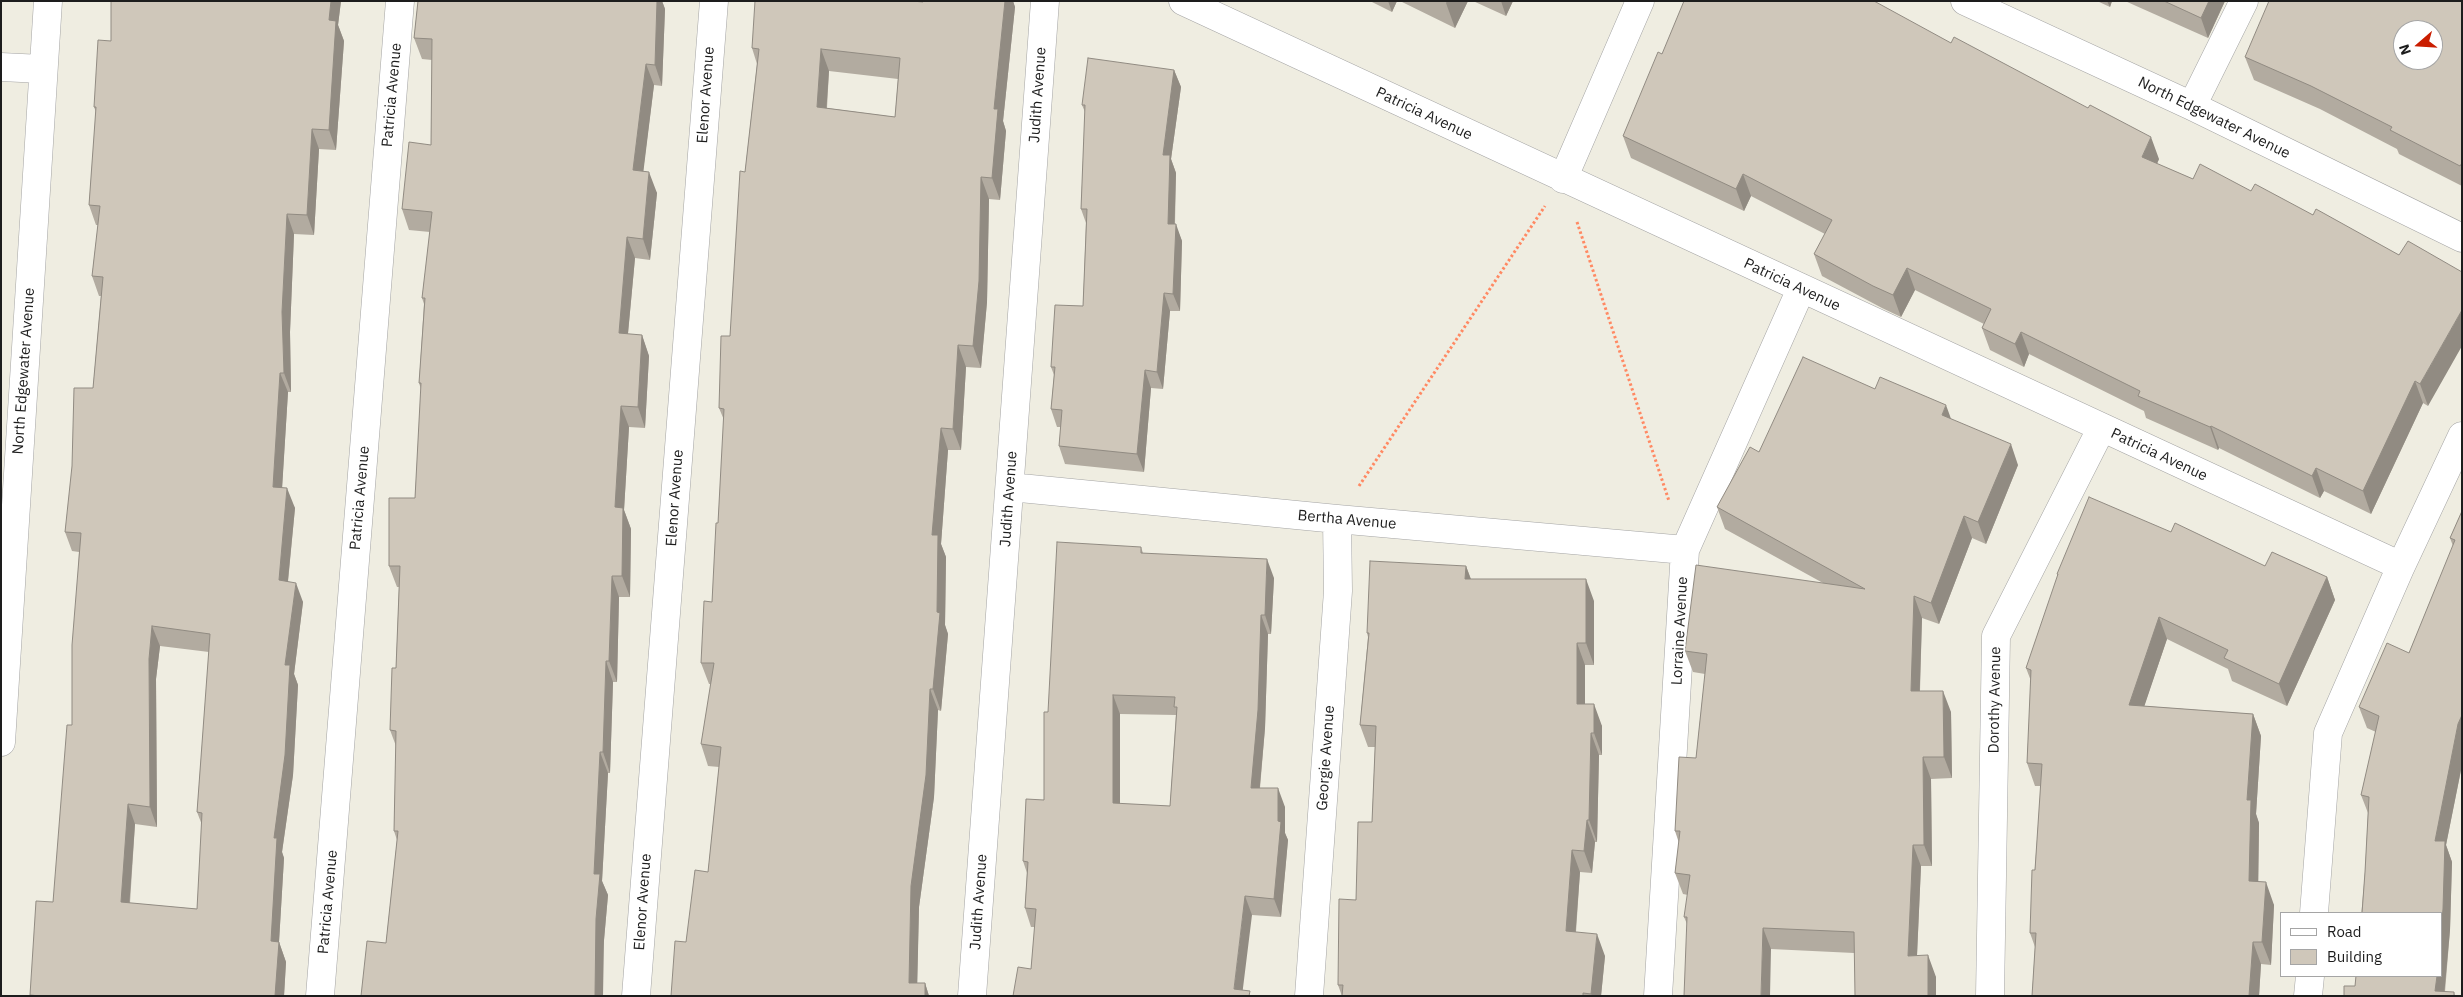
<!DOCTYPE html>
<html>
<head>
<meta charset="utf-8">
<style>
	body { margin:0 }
	#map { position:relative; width:2463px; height:997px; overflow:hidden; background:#efede1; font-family:"IBM Plex Sans",sans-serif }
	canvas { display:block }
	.frame { position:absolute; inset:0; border:2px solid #1d1d1d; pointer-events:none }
	.legend { position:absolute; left:2280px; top:912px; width:162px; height:65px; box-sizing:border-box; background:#fff; border:1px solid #a5a5a5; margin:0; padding:6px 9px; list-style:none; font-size:15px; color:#1d1d1d }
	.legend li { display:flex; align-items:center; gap:10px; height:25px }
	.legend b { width:25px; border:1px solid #a5a5a5 }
	.north { position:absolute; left:2393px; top:20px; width:50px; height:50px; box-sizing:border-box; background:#fff; border:1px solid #a5a5a5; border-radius:50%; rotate:251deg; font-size:14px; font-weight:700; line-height:20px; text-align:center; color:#1d1d1d }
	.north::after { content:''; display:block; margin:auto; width:18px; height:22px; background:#ca1d00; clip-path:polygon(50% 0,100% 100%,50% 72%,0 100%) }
</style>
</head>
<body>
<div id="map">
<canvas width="2463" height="997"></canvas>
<div class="frame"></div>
<ul class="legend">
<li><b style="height:6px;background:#fff"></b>Road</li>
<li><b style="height:14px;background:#cfc7ba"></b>Building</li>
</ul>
<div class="north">N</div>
</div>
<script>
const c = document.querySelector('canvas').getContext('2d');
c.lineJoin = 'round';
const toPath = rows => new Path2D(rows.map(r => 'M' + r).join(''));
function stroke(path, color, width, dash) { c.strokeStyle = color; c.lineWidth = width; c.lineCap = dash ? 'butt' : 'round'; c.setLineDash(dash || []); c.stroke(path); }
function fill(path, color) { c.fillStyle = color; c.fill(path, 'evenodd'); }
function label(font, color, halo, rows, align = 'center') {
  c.font = font + ' "IBM Plex Sans",sans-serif'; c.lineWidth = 4; c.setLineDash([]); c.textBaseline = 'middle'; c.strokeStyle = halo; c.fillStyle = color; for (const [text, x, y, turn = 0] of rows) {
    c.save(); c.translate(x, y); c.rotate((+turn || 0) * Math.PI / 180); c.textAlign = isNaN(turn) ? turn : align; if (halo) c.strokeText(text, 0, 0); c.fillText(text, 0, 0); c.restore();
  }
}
const street = toPath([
	[1183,1,2401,566],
	[1965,1,2192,106,2462,238],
	[1,67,42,69],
	[2192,106,2244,1],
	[1563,179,1640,1],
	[1010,487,1337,519,1685,550],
	[1,742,48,1],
	[2314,913,2328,733,2401,566,2462,436],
	[320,996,400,1],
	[636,996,714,1],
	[972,996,1045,1],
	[1309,996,1338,591,1337,519],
	[1658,996,1685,550,1801,289],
	[1990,996,1996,636,2101,429],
	[2308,996,2310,976]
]);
stroke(street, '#a4a4a4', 29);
stroke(toPath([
	[1577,222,1669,501],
	[1359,486,1545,206]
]), '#ff8963', 3, [2.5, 2.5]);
stroke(street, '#fff', 28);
fill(toPath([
	[111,1,341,1,338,25,344,41,336,150,319,149,314,235,294,234,290,332,291,392,288,392,282,487,295,508,288,582,303,602,294,674,298,685,293,775,282,852,284,858,279,942,286,962,284,996,31,996,30,995,53,902,72,725,79,552,72,551,65,532,93,388,101,296,99,296,92,276,98,225,96,225,89,205,96,112,94,107,111,41],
	[160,646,209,652,197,812,202,825,197,909,130,903,135,824,157,827,156,679],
	[418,1,662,1,665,9,662,86,654,85,643,171,657,193,650,260,635,258,628,334,642,335,649,356,645,428,629,427,624,510,631,529,630,597,619,597,617,682,613,682,610,773,608,773,602,881,608,895,604,940,386,943,397,840,394,831,396,746,390,730,396,668,399,587,397,587,389,566,415,498,421,389,419,383,424,304,422,298,430,232,409,230,402,209,431,145,432,60,422,59,414,38],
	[923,1,1013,1,1015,7,1003,121,1006,131,1000,200,989,199,987,302,981,368,966,367,961,450,948,450,941,544,946,557,945,625,948,634,941,711,938,710,934,797,919,907,917,983,925,983,929,996,671,996,686,942,708,872,719,767,708,766,701,744,711,684,709,684,701,663,712,602,718,523,724,420,719,408,730,336,745,172,757,64,752,48,923,2],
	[829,71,898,79,895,117,827,108],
	[1370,1,1397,1,1392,12],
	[1400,1,1468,1,1455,28],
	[1473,1,1513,1,1506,16],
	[2097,1,2112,1,2110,7],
	[2125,1,2225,1,2208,38],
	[2462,1,2462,186,2399,154,2397,149,2320,109,2254,80,2245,57],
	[1662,54,2159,159,2157,164,2193,179,2251,191,2313,215,2399,255,2428,406,2423,403,2371,514,2324,491,2320,498,2219,448,2218,450,2146,418,2144,411,2029,354,2024,367,1990,350,1982,328,1984,324,1915,290,1901,317,1882,308,1822,276,1814,254,1825,234,1751,196,1744,211,1631,158,1623,136],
	[1174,70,1181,87,1171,159,1176,173,1175,224,1182,241,1180,311,1170,311,1163,389,1151,388,1144,472,1065,464,1059,446,1061,427,1057,427,1051,409,1054,375,1051,367,1083,306,1086,223,1081,209,1085,112,1082,105],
	[1875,389,1950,418,2018,465,1986,544,1972,538,1939,624,1922,618,1920,691,1951,712,1952,778,1931,779,1932,866,1921,866,1917,956,1936,977,1854,953,1771,949,1687,924,1684,917,1688,895,1683,894,1675,873,1679,843,1675,831,1696,758,1705,674,1693,672,1685,651,1823,583,1725,529,1717,507,1759,452],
	[2462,511,2462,765,2446,845,2452,862,2450,930,2445,992,2454,992,2455,996,2344,996,2355,986,2365,872,2368,813,2361,795,2376,732,2367,728,2359,707,2409,653,2453,546,2450,538],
	[2171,532,2265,566,2327,577,2335,600,2287,706,2232,681,2228,669,2167,639,2144,706,2253,714,2261,736,2256,814,2259,823,2258,882,2274,905,2271,965,2261,964,2259,996,2032,996,2035,947,2030,933,2041,786,2035,786,2027,763,2031,681,2026,668,2058,577,2057,574],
	[1141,547,1143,553,1274,578,1271,634,1268,634,1265,728,1260,788,1285,807,1285,833,1288,840,1281,917,1252,915,1031,969,1035,927,1031,927,1025,908,1027,873,1023,861,1044,800,1048,712],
	[1120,714,1176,715,1170,806,1120,804],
	[1466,566,1471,579,1594,601,1594,665,1585,665,1585,704,1602,726,1602,755,1599,755,1597,842,1595,842,1592,873,1580,872,1576,932,1605,956,1601,996,1342,996,1338,985,1372,822,1375,747,1368,747,1360,725,1368,637,1367,633]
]), '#b2aba0');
fill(toPath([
	[331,1,341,1,338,25,344,41,336,150,329,130,329,20],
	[657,1,662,1,665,9,662,86,655,65],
	[1005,1,1013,1,1015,7,1003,121,1006,131,1000,200,992,178,994,109],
	[1388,1,1397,1,1392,12],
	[1447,1,1468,1,1455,28,1446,3],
	[1501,1,1513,1,1506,16],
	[2107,1,2112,1,2110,7],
	[2209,1,2225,1,2208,38,2201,18],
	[821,49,829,71,825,129,817,107],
	[646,64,654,85,641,191,633,170],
	[1174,70,1181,87,1171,159,1176,173,1174,241,1168,224,1163,155],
	[312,129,319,149,314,235,307,215],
	[2151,137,2159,159,2150,179,2142,157],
	[649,172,657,193,650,260,643,239],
	[1743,174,1751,196,1744,211,1736,189],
	[981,177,989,199,987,302,981,368,973,346],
	[287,214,294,234,290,332,291,392,284,373,282,312],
	[1176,224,1182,241,1180,311,1173,294],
	[627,237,635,258,626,354,619,333],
	[1907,268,1915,290,1901,317,1893,295],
	[1164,293,1170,311,1163,389,1157,372],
	[2462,310,2462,346,2428,406,2420,384],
	[2021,332,2029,354,2024,367,2015,344],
	[642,335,649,356,645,428,638,407],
	[958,345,966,367,961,450,953,429],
	[1145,370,1151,388,1144,472,1137,454],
	[280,373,288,392,281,506,273,487],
	[2415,381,2423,403,2371,514,2363,491],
	[1946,405,1954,427,1942,415],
	[621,406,629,427,624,510,631,529,630,597,622,576,615,507],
	[2211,426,2219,448,2218,450,2210,427],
	[941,428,948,450,941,544,946,557,945,625,948,634,941,711,933,689,932,535],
	[2011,444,2018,465,1986,544,1978,522],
	[2316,468,2324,491,2320,498,2312,476],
	[287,488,295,508,286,600,279,580],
	[1964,516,1972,538,1939,624,1931,603],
	[1267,559,1274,578,1271,634,1265,615],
	[1466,566,1474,588,1465,579],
	[612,576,619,597,617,682,609,661],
	[2327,577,2335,600,2287,706,2279,684],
	[1586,579,1594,601,1594,665,1586,643],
	[296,583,303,602,294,674,298,685,293,775,282,852,284,858,279,942,286,962,284,996,275,996,271,941,274,838,285,665],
	[1914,596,1922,618,1919,713,1911,691],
	[1261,615,1268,634,1265,728,1258,807,1251,788],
	[2159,617,2167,639,2137,728,2129,705],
	[152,626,160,646,156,679,157,827,150,807,149,659],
	[1577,643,1585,665,1585,726,1577,704],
	[606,661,613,682,610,773,603,752],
	[930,689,938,710,934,797,919,907,917,996,909,983,911,886],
	[1943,691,1951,712,1952,778,1944,757],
	[1113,695,1120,714,1120,822,1113,803],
	[1594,704,1602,726,1602,755,1594,733],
	[2253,714,2261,736,2256,814,2259,823,2258,904,2249,881,2247,800],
	[2462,715,2462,765,2446,845,2452,862,2450,930,2444,996,2435,991,2437,976,2442,976,2442,920,2435,841,2458,724],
	[1591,733,1599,755,1597,842,1589,820],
	[600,752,608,773,602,881,608,895,604,940,603,996,595,996,594,874],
	[1923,757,1931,779,1932,866,1924,845],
	[1278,788,1285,807,1285,833,1288,840,1281,917,1274,899,1278,821],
	[128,804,135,824,128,922,121,902],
	[1587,820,1595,842,1592,873,1584,851],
	[1913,845,1921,866,1916,977,1908,956],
	[1572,850,1580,872,1574,953,1566,931],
	[2266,882,2274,905,2271,965,2262,942],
	[1245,896,1252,915,1242,996,1234,989],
	[1763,928,1771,949,1770,996,1761,996],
	[1597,934,1605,956,1601,996,1592,996,1591,994],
	[2253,942,2261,964,2259,996,2249,996],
	[1928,955,1936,977,1936,996,1928,996],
	[925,983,929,996,925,996]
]), '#918b82');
const building = toPath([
	[111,1,331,1,329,20,336,21,329,130,312,129,307,215,287,214,282,312,284,373,280,373,273,487,287,488,279,580,296,583,285,665,290,665,285,755,274,838,277,838,271,941,279,942,275,996,40,996,30,995,36,901,53,902,67,725,72,725,72,645,81,533,65,532,72,466,74,388,93,388,103,277,92,276,100,206,89,205,96,107,94,107,98,40,111,41,111,1],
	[152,626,210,634,197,812,202,813,197,909,121,902,128,804,150,807,149,659,152,626],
	[418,1,657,1,655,65,646,64,633,170,649,172,643,239,627,237,619,333,642,335,638,407,621,406,615,507,623,508,622,576,612,576,609,661,606,661,603,752,600,752,594,874,600,874,596,919,595,996,361,996,367,941,386,943,398,831,394,831,396,731,390,730,392,668,396,668,400,566,389,566,389,498,415,498,421,383,419,383,425,298,422,298,432,212,402,209,409,142,431,145,432,39,414,38,418,1],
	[755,1,912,1,923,2,923,1,1005,1,994,109,998,109,992,178,981,177,979,281,973,346,958,345,953,429,941,428,932,535,938,535,937,612,940,613,933,689,930,689,926,775,911,886,909,983,925,983,925,996,671,996,675,941,686,942,695,870,708,872,721,747,701,744,714,663,701,663,704,601,712,602,716,523,718,523,724,409,719,408,721,336,730,336,740,171,745,172,759,49,752,48,755,1],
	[821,49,900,58,895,117,817,107,821,49],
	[1684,1,1874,1,1951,43,1954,37,2088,108,2090,105,2151,137,2142,157,2193,179,2200,164,2251,191,2255,184,2313,215,2316,209,2399,255,2408,241,2462,272,2462,310,2420,384,2415,381,2363,491,2316,468,2312,476,2211,426,2210,427,2138,396,2140,391,2021,332,2015,344,1982,328,1991,309,1907,268,1893,295,1873,286,1814,254,1832,220,1743,174,1736,189,1623,136,1658,52,1662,54,1684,1],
	[2164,1,2209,1,2201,18,2164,1],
	[2269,1,2462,1,2462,163,2460,166,2390,130,2392,127,2311,86,2245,57,2269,1],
	[2403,30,2433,30,2433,60,2403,60,2403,30],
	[1088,58,1174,70,1163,155,1170,155,1168,224,1176,224,1173,294,1164,293,1157,372,1145,370,1137,454,1059,446,1062,410,1051,409,1055,367,1051,367,1055,305,1083,306,1087,209,1081,209,1085,105,1082,105,1088,58],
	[1803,357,1875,389,1880,377,1946,405,1942,415,2011,444,1978,522,1964,516,1931,603,1914,596,1911,691,1943,691,1944,757,1923,757,1924,845,1913,845,1908,956,1928,955,1928,996,1855,996,1854,932,1763,928,1761,996,1684,996,1687,917,1684,917,1690,875,1675,873,1680,831,1675,831,1679,757,1696,758,1707,654,1685,651,1696,565,1865,589,1717,507,1750,447,1759,452,1803,357],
	[2089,497,2171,532,2175,523,2265,566,2272,552,2327,577,2279,684,2224,658,2228,650,2159,617,2129,705,2253,714,2247,800,2251,800,2249,881,2266,882,2262,942,2253,942,2249,996,2032,996,2036,933,2030,933,2032,870,2035,870,2042,764,2027,763,2031,670,2026,668,2058,574,2057,574,2089,497],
	[2462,511,2462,715,2458,724,2435,841,2445,841,2443,909,2442,920,2442,913,2362,913,2365,872,2369,797,2361,795,2379,716,2359,707,2387,643,2409,653,2455,540,2450,538,2462,511],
	[1057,542,1141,547,1141,553,1267,559,1265,615,1261,615,1258,710,1251,788,1278,788,1278,821,1281,822,1274,899,1245,896,1234,989,1250,991,1249,996,1013,996,1018,967,1031,969,1036,909,1025,908,1028,862,1023,861,1026,799,1044,800,1044,712,1048,712,1057,542],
	[1113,695,1175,697,1174,707,1177,707,1170,806,1113,803,1113,695],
	[1370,561,1466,566,1465,579,1586,579,1586,643,1577,643,1577,704,1594,704,1594,733,1591,733,1589,820,1587,820,1584,851,1572,850,1566,931,1597,934,1591,994,1583,993,1583,996,1342,996,1343,985,1338,985,1339,899,1356,900,1358,822,1372,822,1376,726,1360,725,1369,633,1367,633,1370,561],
	[2356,976,2437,976,2435,991,2454,992,2454,996,2344,996,2344,986,2355,986,2356,976]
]);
fill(building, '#cfc7ba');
stroke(building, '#918b82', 1);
label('15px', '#1d1d1d', '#fff', [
	["Patricia Avenue",392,95,-85],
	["Elenor Avenue",706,95,-86],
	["Judith Avenue",1038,95,-86],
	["Patricia Avenue",1424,114,25],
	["North Edgewater Avenue",2214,118,26],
	["Patricia Avenue",1792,285,25],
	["North Edgewater Avenue",24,371,-86],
	["Patricia Avenue",2159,455,25],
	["Patricia Avenue",360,498,-85],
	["Elenor Avenue",675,498,-86],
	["Judith Avenue",1009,499,-86],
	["Bertha Avenue",1347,520,5],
	["Lorraine Avenue",1680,631,-87],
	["Dorothy Avenue",1995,700,-89],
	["Georgie Avenue",1326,758,-86],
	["Patricia Avenue",328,902,-85],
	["Elenor Avenue",643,902,-86],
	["Judith Avenue",979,902,-86]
]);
</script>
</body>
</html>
